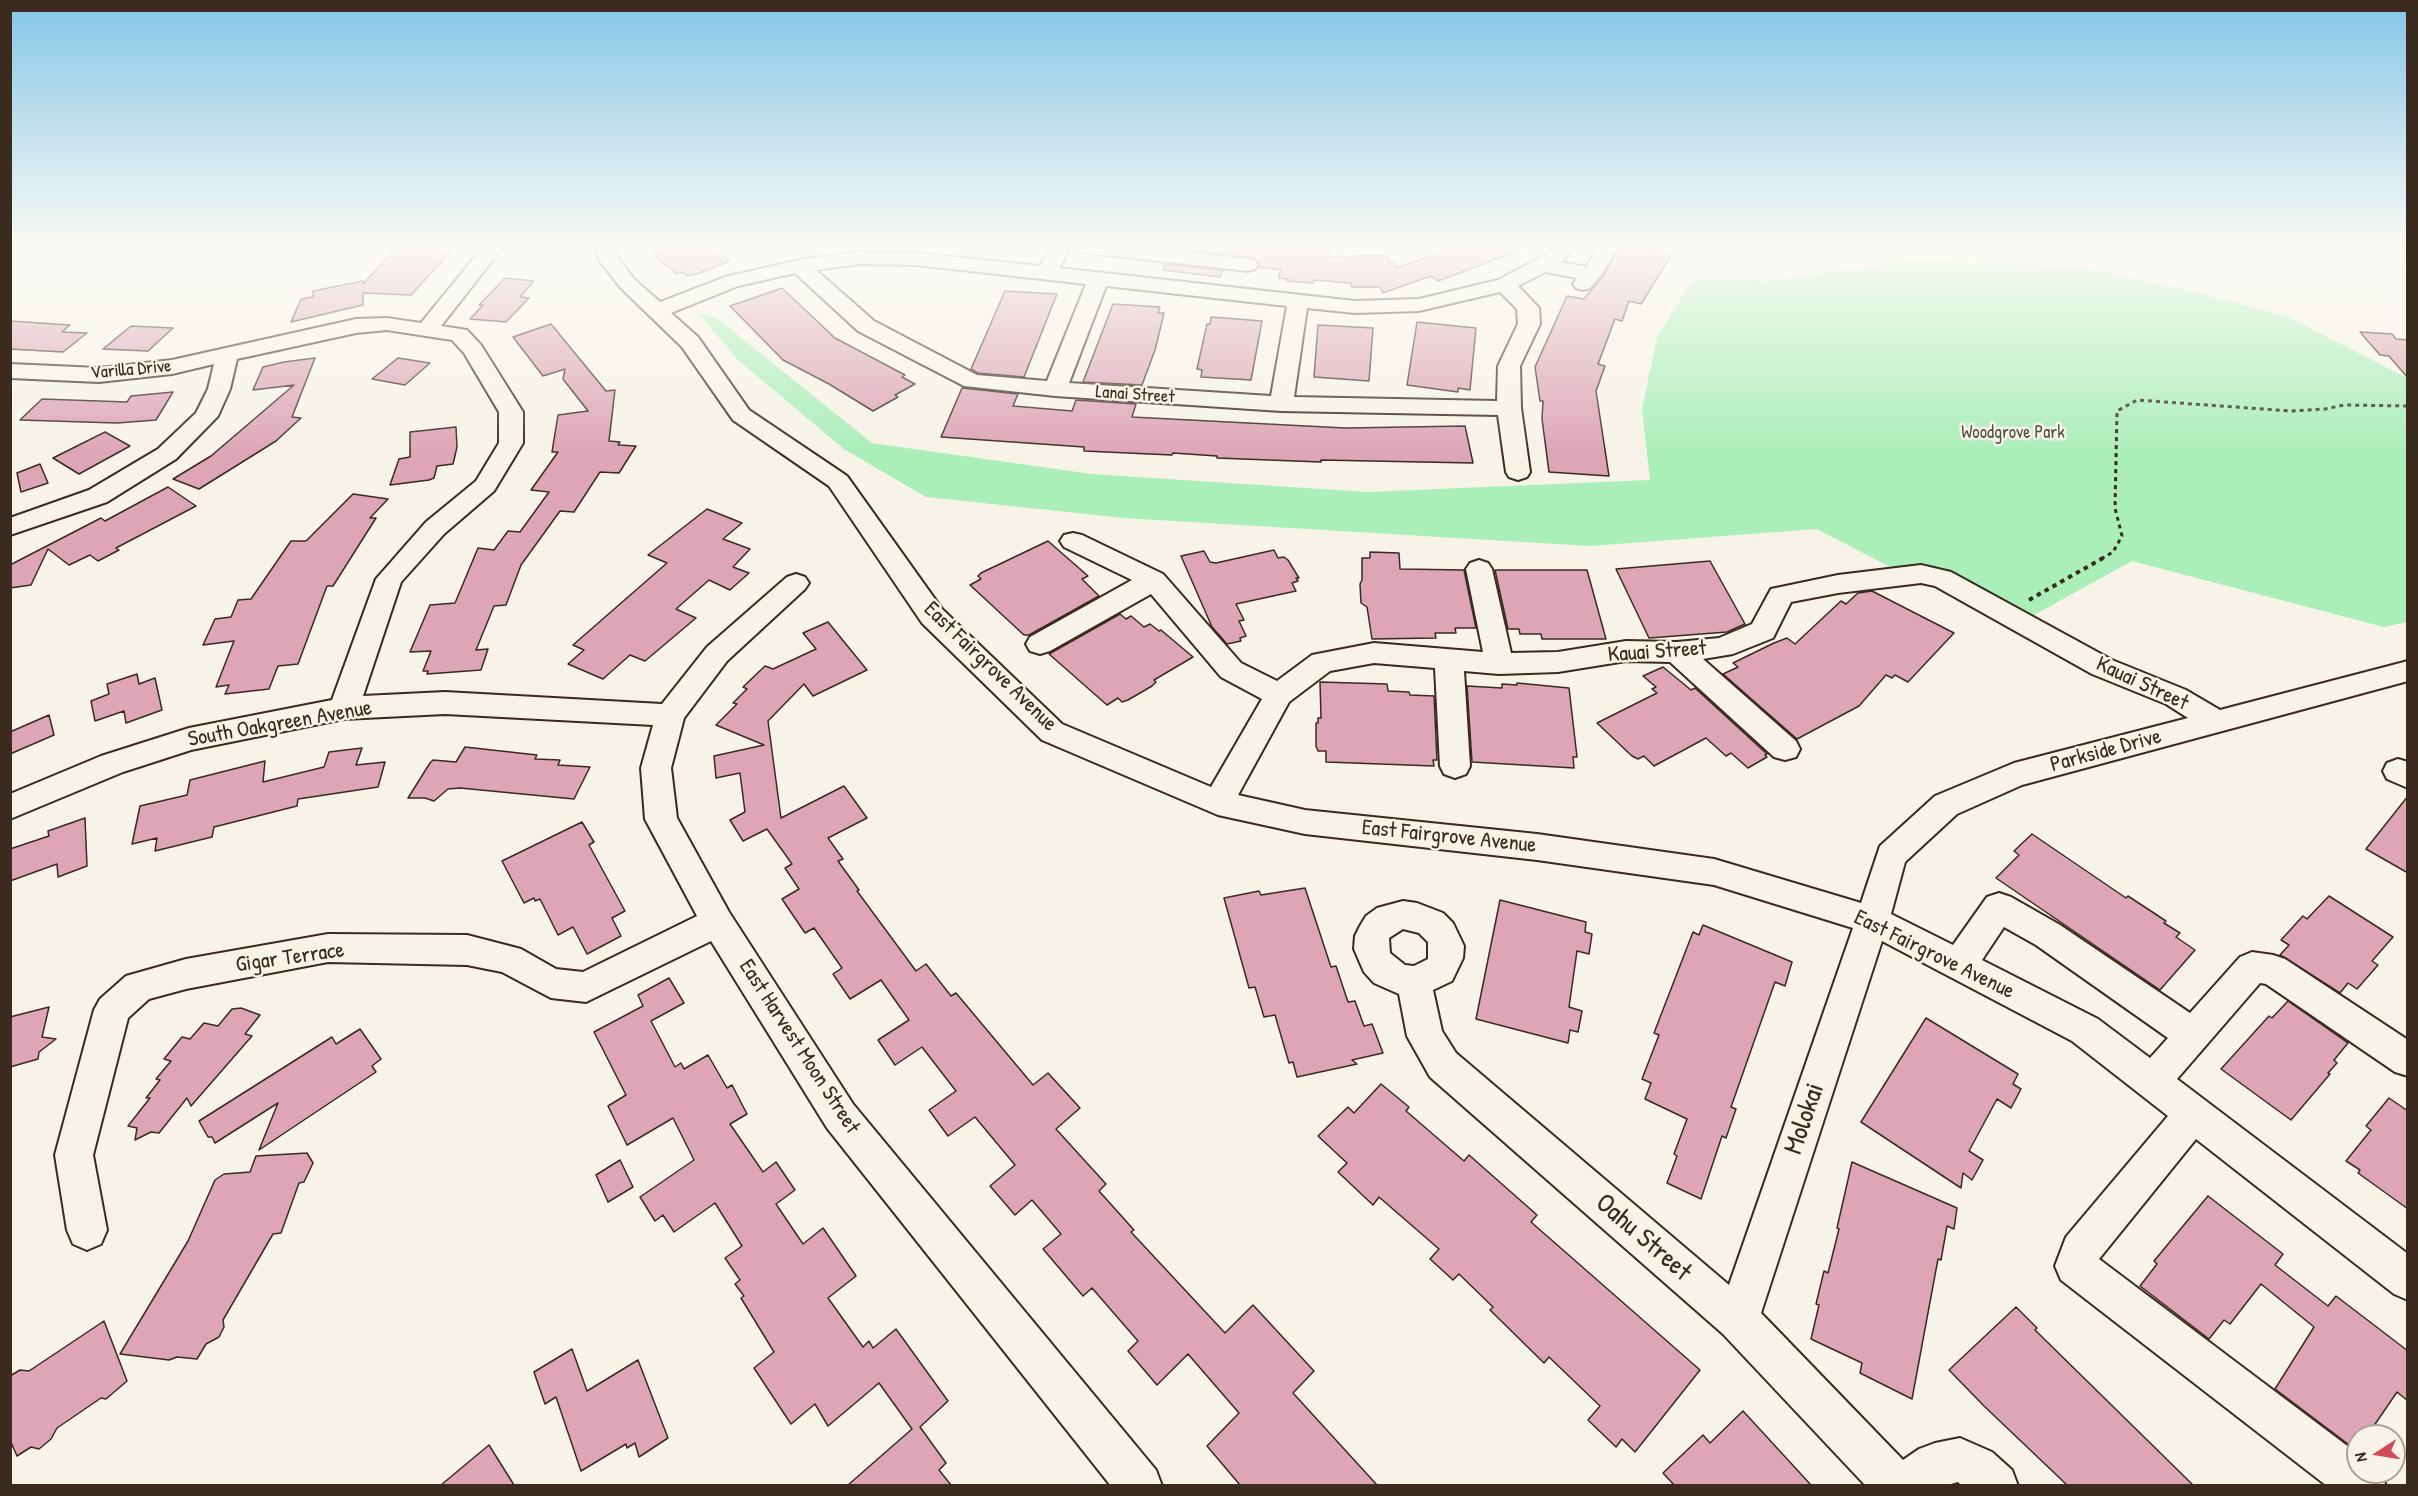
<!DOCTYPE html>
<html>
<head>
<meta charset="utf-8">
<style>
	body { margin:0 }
	#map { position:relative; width:2418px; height:1496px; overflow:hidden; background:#f7f3e8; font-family:"Patrick Hand",sans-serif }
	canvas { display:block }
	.frame { position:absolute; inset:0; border:12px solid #3b2a1e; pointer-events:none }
	.north { position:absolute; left:2346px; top:1424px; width:60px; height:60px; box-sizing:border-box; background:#f7f3e8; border:2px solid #aca397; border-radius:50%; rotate:258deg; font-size:16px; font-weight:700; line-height:24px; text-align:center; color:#3b2a1e }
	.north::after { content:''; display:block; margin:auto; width:21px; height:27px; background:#d1495b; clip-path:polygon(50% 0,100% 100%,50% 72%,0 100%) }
</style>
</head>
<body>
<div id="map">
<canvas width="2418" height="1496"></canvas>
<div class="frame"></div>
<div class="north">N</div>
</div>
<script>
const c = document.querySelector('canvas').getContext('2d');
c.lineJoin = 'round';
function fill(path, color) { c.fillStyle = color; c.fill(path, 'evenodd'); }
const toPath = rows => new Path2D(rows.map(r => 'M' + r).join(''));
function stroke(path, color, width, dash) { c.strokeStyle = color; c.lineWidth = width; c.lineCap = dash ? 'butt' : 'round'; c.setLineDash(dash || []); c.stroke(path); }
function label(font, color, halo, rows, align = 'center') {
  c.font = font + ' "Patrick Hand",sans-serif'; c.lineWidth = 5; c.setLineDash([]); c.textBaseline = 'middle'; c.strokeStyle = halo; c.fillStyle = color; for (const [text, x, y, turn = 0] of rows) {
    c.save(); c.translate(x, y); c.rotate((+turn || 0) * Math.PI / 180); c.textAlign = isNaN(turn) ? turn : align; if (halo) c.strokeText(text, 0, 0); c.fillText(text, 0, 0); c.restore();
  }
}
fill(toPath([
	[1913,261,2081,267,2195,292,2289,317,2403,376,2407,375,2407,622,2384,627,2132,561,2025,620,1890,567,1817,529,1590,546,1124,518,926,497,844,449,738,360,698,313,718,319,872,443,1091,474,1367,492,1650,480,1642,409,1657,337,1693,279,1766,281]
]), '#aaeeb8');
const building = toPath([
	[397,247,455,247,411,295,363,293,363,305,291,322,301,299,313,297,313,291,363,281,363,284,397,247],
	[651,247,710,247,730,261,697,274,687,276,683,272,677,274,654,256,658,255,651,247],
	[1174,247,1331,247,1328,257,1378,255,1388,257,1389,262,1395,262,1396,268,1455,247,1522,247,1523,249,1438,281,1432,277,1428,277,1383,293,1380,287,1352,287,1351,283,1314,280,1313,283,1287,281,1288,279,1278,278,1281,270,1259,267,1260,264,1256,259,1174,247],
	[1620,247,1642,247,1672,254,1641,304,1629,301,1622,321,1615,319,1598,364,1605,366,1596,391,1609,476,1549,472,1542,419,1543,401,1540,401,1535,367,1567,296,1584,299,1604,275,1620,247],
	[1166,264,1223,270,1220,277,1163,270,1166,264],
	[505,278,534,281,520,297,529,298,506,322,470,319,483,305,479,305,505,278],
	[782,288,835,338,905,375,902,377,915,384,895,395,898,397,873,411,829,384,783,360,730,306,782,288],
	[1005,291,1057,294,1024,377,978,373,971,369,1005,291],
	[1113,304,1160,307,1158,313,1164,313,1155,350,1142,385,1083,382,1113,304],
	[1211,317,1262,321,1251,380,1201,377,1202,370,1197,369,1207,324,1210,324,1211,317],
	[10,321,70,325,62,332,87,333,63,352,10,349,10,321],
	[1417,322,1476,328,1470,390,1458,388,1458,392,1407,385,1417,322],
	[551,324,606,391,615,390,609,441,620,442,618,445,636,446,619,473,600,472,574,512,560,511,521,565,506,605,494,606,476,650,488,649,481,670,427,674,428,671,423,671,431,651,410,652,430,605,455,603,478,548,494,550,508,531,520,532,549,492,531,490,558,452,552,452,558,415,588,411,563,379,565,369,543,376,513,337,551,324],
	[1318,325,1373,328,1369,381,1314,377,1318,325],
	[131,326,173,328,148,351,103,349,131,326],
	[2360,332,2392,334,2396,339,2408,340,2408,378,2389,356,2380,355,2360,332],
	[315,358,292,417,301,418,276,441,199,489,173,479,211,456,294,385,253,390,263,367,284,362,315,358],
	[398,358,430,363,405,385,372,379,398,358],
	[962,388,1018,394,1013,406,1072,411,1076,400,1136,404,1132,417,1345,428,1465,426,1473,463,1321,460,1321,462,1217,458,1217,456,1173,453,1172,455,1084,451,1084,447,941,437,962,388],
	[173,392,156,420,117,423,20,420,42,399,127,402,131,396,173,392],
	[456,427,457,447,453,464,437,466,434,478,429,480,390,485,399,459,410,457,410,432,456,427],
	[105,432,130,446,79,474,53,458,105,432],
	[40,464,48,483,21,492,17,473,40,464],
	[168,487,196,506,116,548,119,550,98,561,90,555,69,565,48,549,31,585,10,588,10,565,101,518,105,521,168,487],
	[353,494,388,499,370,518,376,518,333,586,327,586,298,664,278,666,269,689,225,694,229,685,216,687,234,641,203,645,215,619,231,617,238,600,251,599,291,541,306,541,353,494],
	[707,509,742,523,723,539,750,549,733,567,749,573,730,590,709,580,676,609,696,618,645,661,630,655,603,679,568,664,584,650,573,645,667,563,648,555,707,509],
	[1048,541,1088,576,1082,579,1099,596,1029,635,1024,635,970,585,981,579,978,576,981,573,1048,541],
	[1274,550,1278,558,1284,557,1288,560,1299,578,1296,578,1298,581,1292,583,1296,591,1236,604,1244,620,1239,621,1246,636,1240,638,1241,641,1227,644,1212,627,1181,556,1204,551,1210,562,1216,563,1274,550],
	[1370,552,1399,553,1400,569,1464,570,1476,628,1455,628,1456,633,1435,633,1436,638,1372,639,1367,607,1361,603,1360,584,1362,580,1362,558,1370,558,1370,552],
	[1710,561,1745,624,1727,632,1649,638,1616,569,1710,561],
	[1495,570,1587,570,1606,639,1542,639,1541,634,1520,634,1519,629,1508,629,1495,570],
	[1872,591,1954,633,1908,682,1895,675,1892,678,1886,675,1859,706,1797,739,1723,674,1738,667,1733,663,1774,643,1787,638,1795,644,1841,601,1846,604,1858,593,1872,591],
	[1120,614,1126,619,1131,616,1144,627,1150,624,1159,631,1161,630,1193,657,1154,680,1156,682,1152,686,1128,700,1122,702,1118,698,1107,705,1049,654,1120,614],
	[828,622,867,670,813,696,804,684,768,721,781,818,844,786,867,818,828,838,843,859,838,861,859,890,857,891,916,971,926,964,951,996,956,993,1033,1085,1048,1073,1080,1108,1056,1129,1106,1184,1099,1191,1134,1230,1131,1232,1225,1333,1253,1305,1314,1371,1293,1393,1377,1485,1240,1485,1207,1446,1239,1413,1188,1354,1157,1385,1128,1351,1138,1341,1092,1288,1083,1296,1043,1249,1061,1234,1032,1200,1015,1215,990,1186,1015,1165,975,1117,948,1136,929,1110,956,1091,922,1047,895,1065,878,1040,909,1020,881,980,850,999,833,974,842,968,814,928,805,933,782,899,799,889,785,868,792,864,767,829,743,841,730,820,745,812,740,773,716,778,714,756,764,745,716,725,737,704,733,703,747,689,743,687,765,666,773,669,816,649,803,633,828,622],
	[1663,667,1691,690,1695,688,1767,754,1765,755,1767,757,1748,768,1731,753,1726,756,1706,738,1654,766,1644,756,1638,759,1632,756,1597,723,1657,693,1652,689,1656,687,1643,676,1663,667],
	[137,674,139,684,155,678,162,710,126,723,124,711,95,721,91,701,109,694,107,684,137,674],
	[1320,682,1387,684,1388,691,1409,692,1410,695,1434,696,1437,760,1433,760,1434,766,1326,762,1326,751,1318,751,1316,746,1316,723,1318,723,1318,718,1321,718,1320,682],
	[1517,683,1569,688,1577,757,1573,757,1574,768,1472,762,1467,686,1502,688,1502,684,1517,685,1517,683],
	[49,715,54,735,10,754,10,732,49,715],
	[465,747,537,755,535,759,560,760,558,765,590,767,574,799,460,788,448,789,434,801,425,798,408,798,430,763,433,760,456,762,465,747],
	[362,748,356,765,385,762,378,787,298,799,297,806,214,827,212,837,155,851,157,838,132,844,140,806,187,795,190,780,265,761,263,782,324,767,329,752,362,748],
	[2408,796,2408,873,2366,849,2408,796],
	[85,818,87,866,58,877,57,864,10,881,10,849,49,836,48,831,85,818],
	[582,822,594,842,589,845,625,911,612,918,621,936,587,954,573,927,558,935,540,899,535,901,534,898,524,903,502,861,582,822],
	[2032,834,2126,898,2128,896,2166,921,2164,923,2180,933,2176,937,2195,950,2160,990,1996,878,2019,855,2014,851,2032,834],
	[1305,888,1331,967,1336,966,1348,1002,1355,1001,1364,1026,1372,1024,1383,1053,1352,1060,1357,1064,1297,1077,1293,1062,1289,1063,1275,1015,1264,1017,1255,987,1249,988,1224,898,1259,891,1261,895,1305,888],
	[2329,896,2393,937,2372,961,2378,965,2357,989,2348,983,2340,993,2280,955,2289,945,2281,940,2303,916,2307,919,2329,896],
	[1500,900,1586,922,1585,932,1592,934,1589,954,1577,951,1569,1007,1582,1011,1578,1032,1570,1030,1568,1043,1476,1019,1500,900],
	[1703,925,1792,962,1785,986,1775,982,1731,1107,1736,1109,1726,1138,1722,1136,1701,1199,1667,1183,1677,1156,1674,1154,1687,1119,1645,1099,1651,1083,1642,1079,1659,1035,1654,1033,1693,932,1699,935,1703,925],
	[669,978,684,1003,651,1021,675,1067,681,1063,684,1069,708,1055,727,1088,732,1085,747,1114,730,1124,763,1172,776,1162,795,1190,776,1204,803,1244,823,1228,856,1276,828,1298,863,1347,869,1341,873,1348,896,1329,948,1401,920,1427,946,1463,939,1470,951,1485,848,1485,912,1429,879,1383,828,1426,815,1404,791,1424,754,1368,774,1352,741,1298,744,1296,735,1284,740,1280,725,1258,742,1246,715,1203,674,1232,663,1215,655,1221,640,1197,694,1160,673,1118,627,1145,608,1106,626,1095,594,1032,643,1006,638,995,669,978],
	[2288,1001,2348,1043,2334,1060,2337,1063,2328,1073,2330,1074,2291,1120,2221,1069,2269,1016,2272,1018,2288,1001],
	[49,1007,42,1037,56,1039,39,1052,38,1059,10,1067,10,1017,49,1007],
	[241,1008,260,1015,245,1034,252,1036,191,1106,187,1098,159,1133,151,1132,135,1140,137,1128,128,1126,150,1098,146,1098,160,1080,156,1079,171,1061,164,1059,182,1037,190,1039,204,1023,218,1026,232,1009,241,1008],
	[1926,1018,2018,1074,2013,1084,2021,1089,2011,1108,1997,1099,1969,1151,1983,1160,1972,1180,1963,1173,1961,1188,1861,1122,1926,1018],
	[360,1029,381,1059,372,1066,376,1072,259,1150,278,1103,215,1143,212,1137,208,1137,199,1121,332,1037,336,1044,360,1029],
	[1381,1084,1409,1107,1406,1111,1464,1161,1469,1155,1537,1215,1531,1222,1700,1370,1635,1452,1622,1439,1616,1447,1588,1420,1600,1406,1549,1357,1544,1363,1490,1310,1493,1307,1459,1274,1453,1280,1430,1259,1439,1249,1379,1197,1373,1205,1338,1172,1347,1163,1318,1136,1348,1107,1354,1113,1381,1084],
	[2389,1098,2408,1111,2408,1209,2358,1173,2360,1170,2346,1161,2371,1130,2366,1126,2389,1098],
	[307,1153,313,1163,304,1182,299,1183,281,1233,273,1234,223,1320,224,1327,219,1337,206,1344,197,1359,177,1357,169,1360,120,1354,188,1241,215,1180,224,1174,250,1172,256,1156,307,1153],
	[620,1160,633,1187,608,1202,596,1175,620,1160],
	[1852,1162,1957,1208,1954,1229,1947,1226,1941,1260,1938,1259,1912,1399,1860,1373,1862,1363,1811,1339,1819,1305,1816,1304,1824,1271,1828,1273,1839,1229,1837,1228,1852,1162],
	[2208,1196,2283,1254,2275,1265,2328,1306,2336,1296,2408,1351,2408,1401,2397,1392,2367,1436,2358,1436,2352,1447,2275,1389,2314,1327,2261,1284,2230,1324,2224,1320,2209,1339,2140,1286,2157,1264,2154,1261,2208,1196],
	[2016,1307,2037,1328,2035,1330,2193,1485,2067,1485,1984,1406,1949,1370,2016,1307],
	[104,1321,127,1381,106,1399,101,1398,57,1428,51,1439,39,1449,31,1447,17,1456,10,1440,10,1376,20,1370,29,1371,104,1321],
	[572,1349,587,1391,638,1360,668,1438,639,1457,635,1443,627,1448,626,1444,581,1471,556,1397,545,1404,534,1372,572,1349],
	[1743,1411,1811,1485,1674,1485,1663,1473,1703,1435,1710,1443,1743,1411],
	[489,1445,514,1485,441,1485,489,1445]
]);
fill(building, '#dda5b6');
stroke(building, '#3b2a1e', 1.5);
const minor = toPath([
	[483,247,503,247,441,326,467,330,481,345,523,412,523,443,494,491,444,534,401,582,363,696,445,692,662,704,707,647,787,577,796,574,805,577,809,583,805,589,727,661,684,718,671,768,677,818,729,912,853,1104,1156,1470,1162,1486,1111,1486,827,1128,711,941,586,1002,551,998,502,972,467,965,328,962,186,989,149,999,128,1018,93,1155,107,1230,101,1244,87,1250,73,1244,67,1230,55,1155,94,1010,100,999,126,976,186,959,328,934,467,935,521,949,556,969,583,972,697,916,645,819,641,768,653,725,445,714,344,719,191,750,123,772,10,819,10,794,101,756,189,728,332,700,376,579,426,522,476,481,499,443,499,412,464,353,452,340,387,330,356,333,237,359,230,389,218,416,176,459,107,502,10,535,10,518,89,490,158,449,196,413,208,389,214,364,172,374,99,382,10,378,10,364,99,368,172,360,356,319,387,318,421,323,483,247],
	[595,247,615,247,619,259,634,279,660,302,725,277,799,260,859,252,916,253,1040,266,1051,247,1071,247,1059,268,1355,301,1419,299,1498,280,1549,253,1554,247,1574,247,1561,262,1586,267,1598,247,1618,247,1602,274,1590,288,1583,290,1576,288,1573,284,1577,278,1545,272,1518,286,1539,308,1540,324,1520,366,1521,408,1530,472,1527,477,1518,480,1509,477,1506,472,1498,415,1281,411,1055,396,964,386,858,331,795,273,738,286,671,313,698,337,749,410,847,476,942,609,1062,724,1211,787,1262,699,1221,677,1151,594,1050,651,1040,654,1030,651,1026,644,1030,637,1132,580,1064,547,1060,541,1064,535,1073,533,1082,535,1163,574,1241,663,1277,681,1312,655,1374,643,1483,652,1466,569,1470,563,1479,560,1488,563,1492,569,1511,653,1558,652,1626,641,1677,642,1719,638,1752,624,1771,589,1838,575,1921,565,1951,572,2112,660,2186,690,2220,710,2408,661,2408,681,2022,785,1957,814,1905,862,1891,914,1953,945,1987,897,1999,893,2011,897,2060,925,2190,1013,2240,957,2252,952,2273,955,2285,959,2408,1040,2408,1076,2395,1072,2266,984,2260,983,2177,1079,2408,1254,2408,1300,2394,1294,2196,1139,2099,1259,2358,1454,2358,1472,2380,1472,2386,1486,2327,1486,2061,1280,2055,1266,2066,1237,2168,1116,2072,1041,1882,941,1761,1313,1903,1460,1919,1449,1935,1443,1960,1438,1992,1452,2012,1470,2018,1486,1962,1486,1958,1482,1944,1486,1866,1486,1723,1334,1430,1077,1407,1036,1399,994,1374,983,1364,972,1354,949,1355,936,1360,926,1366,916,1377,908,1403,901,1417,903,1443,913,1453,923,1464,946,1463,958,1452,981,1433,990,1442,1031,1456,1053,1729,1285,1853,928,1714,885,1537,860,1305,834,1218,815,1042,740,922,623,829,486,733,420,682,347,620,287,599,260,595,247],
	[859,264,916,265,1086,284,1047,381,977,375,874,321,816,270,859,264],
	[1106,286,1287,306,1271,396,1069,383,1106,286],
	[1500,292,1517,309,1518,324,1498,366,1497,401,1294,397,1307,308,1355,313,1419,311,1500,292],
	[1921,583,1935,586,2092,674,2166,704,2188,718,2014,763,1935,796,1880,846,1861,903,1714,859,1537,834,1305,810,1238,795,1289,702,1330,671,1374,663,1435,668,1440,766,1444,774,1455,778,1466,774,1470,766,1464,671,1499,674,1558,672,1626,661,1670,662,1774,757,1785,760,1796,757,1800,749,1796,741,1703,659,1733,654,1773,638,1791,602,1838,593,1921,583],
	[2004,927,2036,945,2168,1038,2150,1058,2098,1019,1982,960,2004,927],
	[1403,929,1419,933,1428,942,1428,959,1414,966,1405,965,1390,953,1389,938,1403,929],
	[1077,247,1140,247,1248,259,1255,261,1258,265,1255,269,1248,271,1087,253,1080,251,1077,247],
	[2398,759,2408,762,2408,788,2387,779,2383,771,2387,763,2398,759]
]);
stroke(minor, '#3b2a1e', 4);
stroke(toPath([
	[2101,559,2113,552,2122,536,2115,508,2117,411,2137,400,2291,411,2325,409,2344,405,2408,406]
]), '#3b2a1e', 3, [4, 4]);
stroke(toPath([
	[2029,600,2103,558]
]), '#3b2a1e', 4, [4.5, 4.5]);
fill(minor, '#f7f3e8');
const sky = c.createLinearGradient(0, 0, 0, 456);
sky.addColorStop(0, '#84c6e7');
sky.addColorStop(0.54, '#fbfaf5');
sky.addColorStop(1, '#fbfaf500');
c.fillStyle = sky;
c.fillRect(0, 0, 2418, 456);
label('18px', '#3b2a1e', '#f7f3e8', [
	["Varilla Drive",131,370,-5],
	["Lanai Street",1135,395,4]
]);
label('18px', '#51513d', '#f7f3e8', [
	["Woodgrove Park",2013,433]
]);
label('22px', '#3b2a1e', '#f7f3e8', [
	["Kauai Street",1657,652,-4],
	["East Fairgrove Avenue",990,667,44],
	["Kauai Street",2142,684,25],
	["South Oakgreen Avenue",280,724,-10],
	["Parkside Drive",2106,751,-15],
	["East Fairgrove Avenue",1449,837,6],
	["East Fairgrove Avenue",1934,955,26],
	["Gigar Terrace",290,958,-8],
	["East Harvest Moon Street",799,1047,57]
]);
label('27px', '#3b2a1e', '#f7f3e8', [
	["Molokai",1805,1119,-71],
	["Oahu Street",1643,1238,41]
]);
</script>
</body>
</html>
